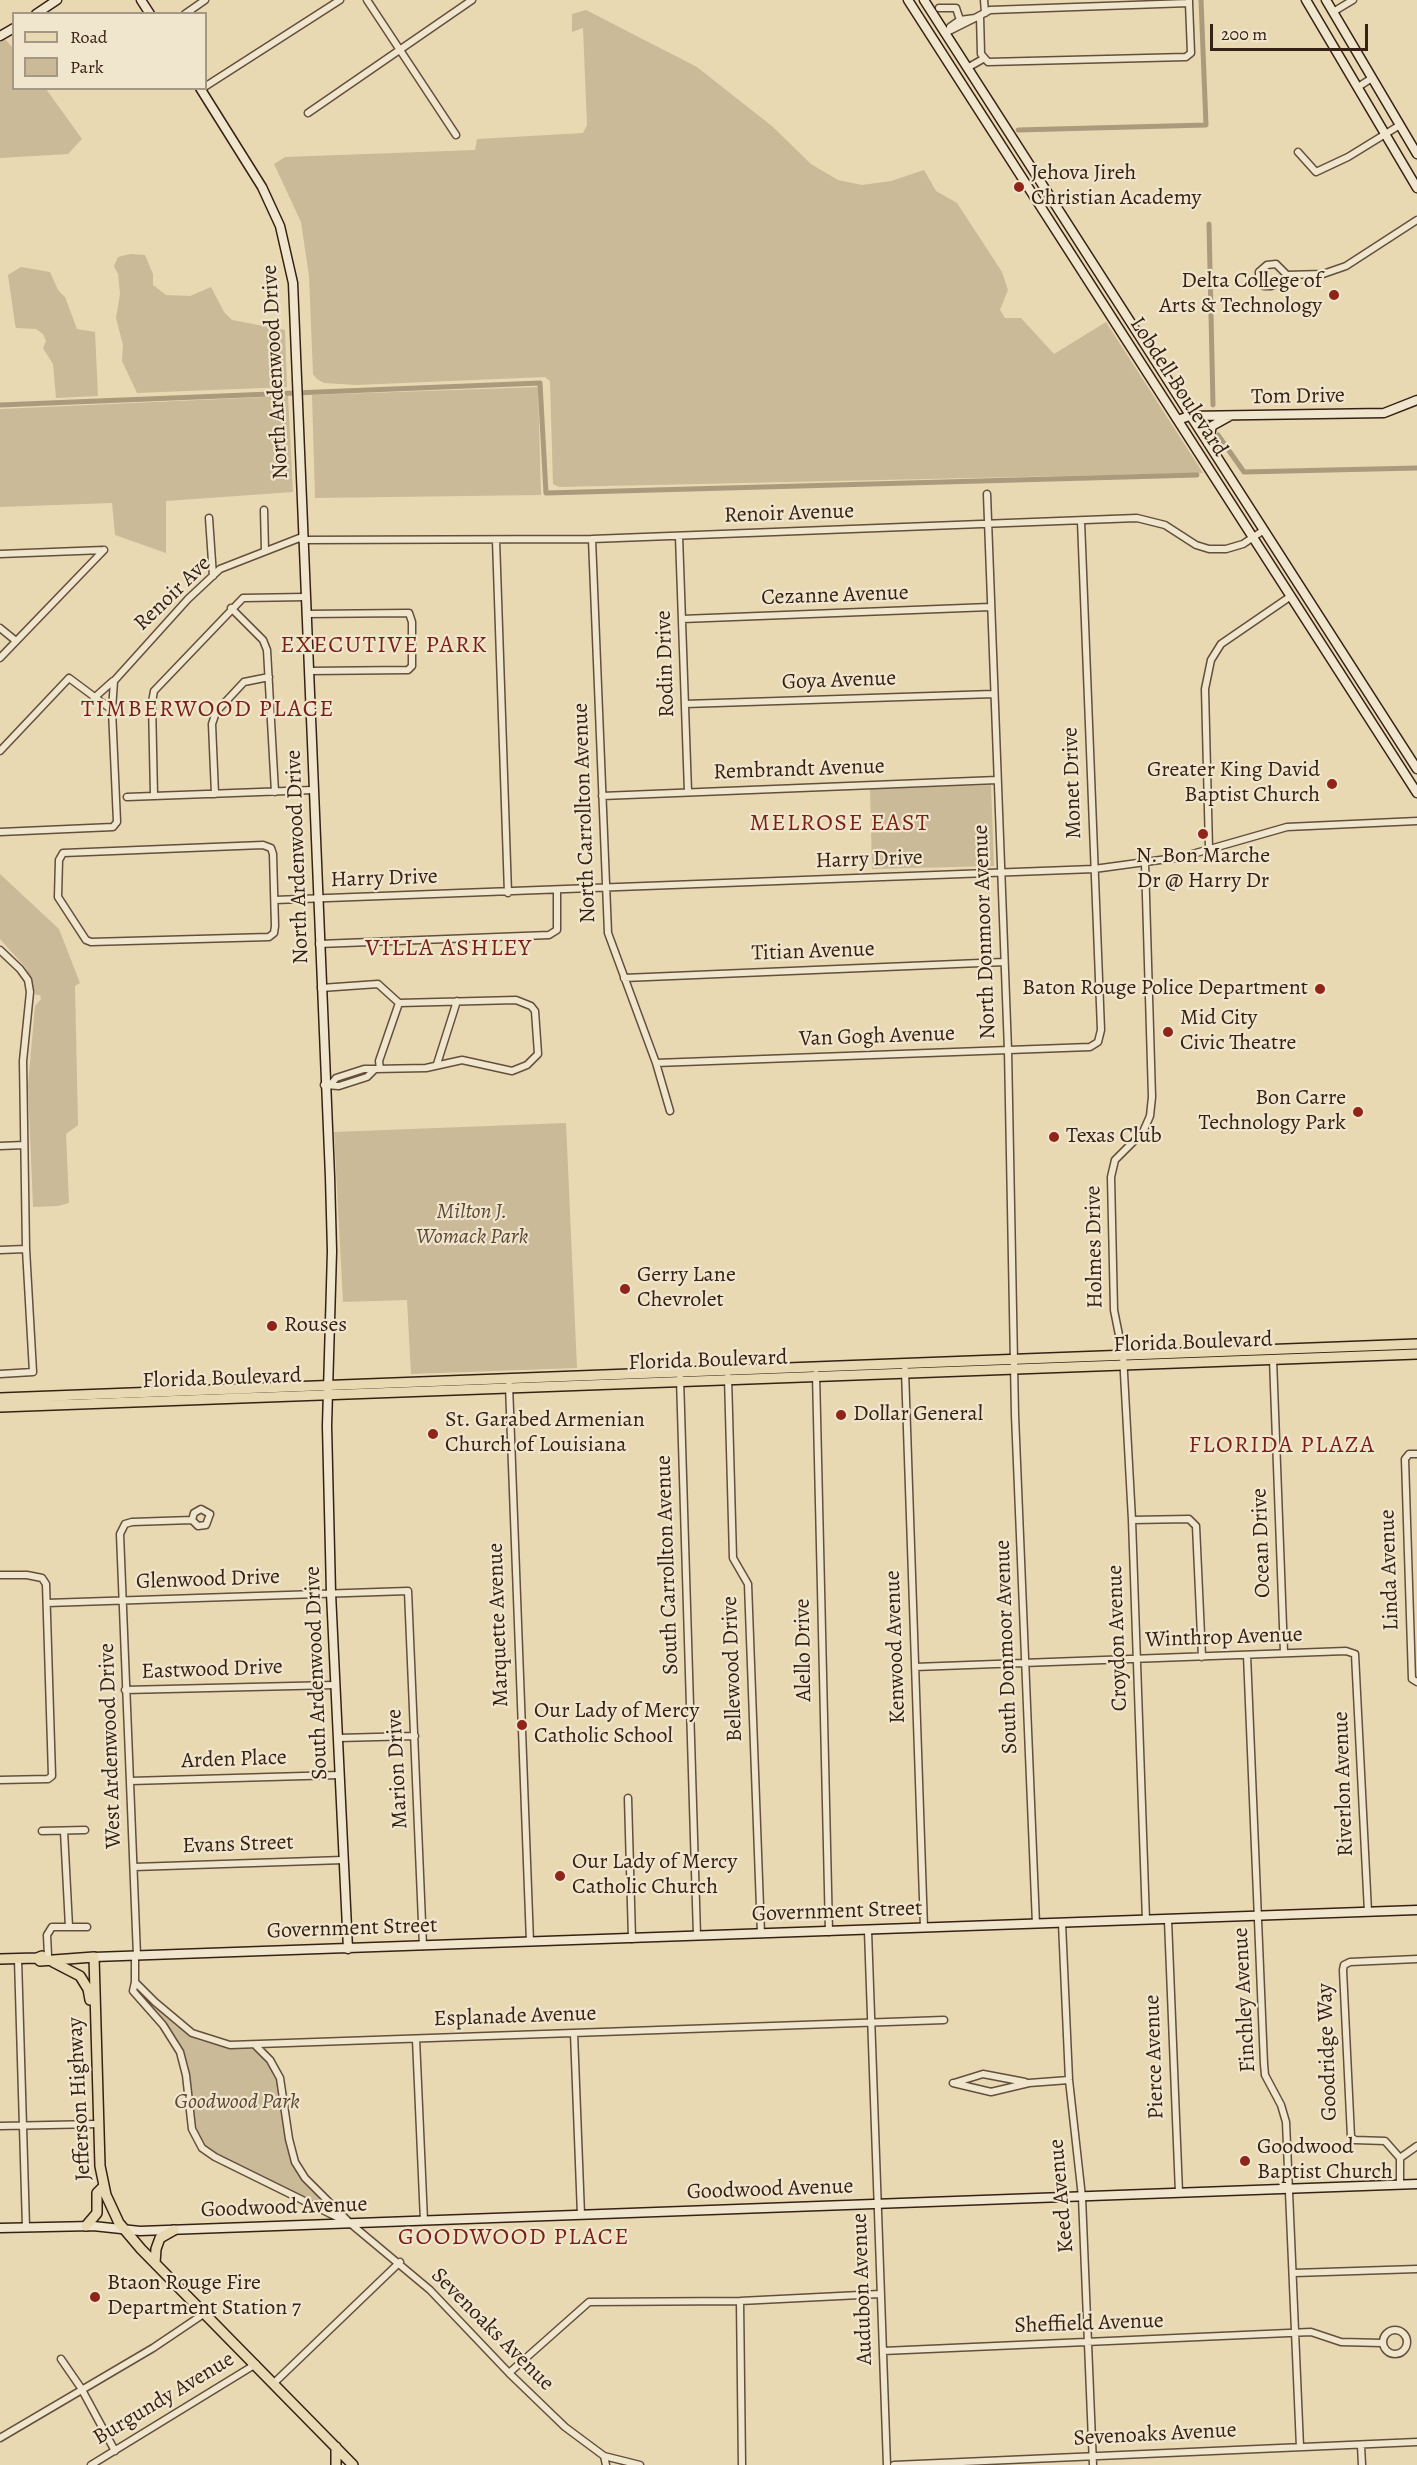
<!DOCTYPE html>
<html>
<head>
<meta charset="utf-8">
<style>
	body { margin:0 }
	#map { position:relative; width:1417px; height:2465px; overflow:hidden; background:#e8d9b3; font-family:Alegreya,serif }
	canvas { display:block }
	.legend { position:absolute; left:12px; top:12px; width:195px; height:78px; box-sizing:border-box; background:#f0e6ce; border:2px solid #a69784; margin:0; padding:8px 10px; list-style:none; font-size:18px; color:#372114 }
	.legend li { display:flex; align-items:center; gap:12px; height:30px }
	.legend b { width:30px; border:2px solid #a69784 }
	.scale { position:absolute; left:1210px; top:24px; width:158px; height:27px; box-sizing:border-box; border:3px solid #372114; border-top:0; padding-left:8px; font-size:18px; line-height:21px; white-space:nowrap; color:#372114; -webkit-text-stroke:4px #f0e6ce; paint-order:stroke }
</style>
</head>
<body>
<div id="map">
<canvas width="1417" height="2465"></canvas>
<ul class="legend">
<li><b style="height:8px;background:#e8d9b3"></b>Road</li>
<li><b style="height:16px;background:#caba98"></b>Park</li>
</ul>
<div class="scale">200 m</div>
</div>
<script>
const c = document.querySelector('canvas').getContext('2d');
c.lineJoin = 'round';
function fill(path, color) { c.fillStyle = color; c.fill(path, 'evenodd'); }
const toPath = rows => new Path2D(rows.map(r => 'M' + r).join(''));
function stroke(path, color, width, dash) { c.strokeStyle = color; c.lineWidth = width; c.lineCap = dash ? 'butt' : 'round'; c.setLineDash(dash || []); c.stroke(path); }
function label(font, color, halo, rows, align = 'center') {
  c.font = font + ' Alegreya,serif'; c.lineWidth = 4.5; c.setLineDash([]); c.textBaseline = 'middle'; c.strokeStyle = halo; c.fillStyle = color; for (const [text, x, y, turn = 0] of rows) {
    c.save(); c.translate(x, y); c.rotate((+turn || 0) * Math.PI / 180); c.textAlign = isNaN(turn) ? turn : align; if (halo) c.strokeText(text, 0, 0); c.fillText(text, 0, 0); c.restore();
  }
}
fill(toPath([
	[586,10,697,67,773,127,811,164,838,180,862,185,891,181,924,170,936,191,957,203,1002,272,1008,290,1000,310,1005,318,1021,318,1054,354,1106,322,1203,473,559,487,553,484,550,381,545,377,356,385,324,383,317,379,313,374,309,276,301,222,274,164,285,157,475,150,477,139,583,133,587,125,583,28,572,32,572,14],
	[5,39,13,48,14,88,46,89,82,139,68,154,0,158,0,42],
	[130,254,145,255,153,274,153,285,166,295,190,296,211,287,224,312,232,320,285,330,287,387,137,393,122,361,123,345,116,318,120,294,118,274,114,266,118,257],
	[21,267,50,272,58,290,65,297,77,329,95,332,98,396,56,398,53,364,43,348,46,341,43,334,36,329,16,328,15,324,8,275],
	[538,387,541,495,315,498,312,395],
	[288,396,293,492,166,501,166,553,115,535,112,503,0,507,0,409],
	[991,785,994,866,872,869,870,789],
	[0,874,59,929,80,983,75,986,78,1125,66,1134,69,1203,58,1206,33,1207,28,1085,35,1006,41,999,40,995,36,995,26,968,0,939],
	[566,1123,577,1368,411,1374,407,1300,343,1302,334,1132],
	[140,1989,175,2025,198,2040,224,2047,252,2049,268,2061,277,2074,292,2160,305,2182,337,2211,337,2217,217,2155,201,2144,194,2130,183,2056,137,1991]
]), '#caba98');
stroke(toPath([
	[1018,130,1206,125,1201,0],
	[1209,224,1213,405],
	[0,405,540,383,546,493,1197,475],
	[1218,435,1244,472,1417,468]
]), '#ac9a7d', 5);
const street = toPath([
	[367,0,456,135],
	[984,0,985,13],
	[939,8,956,8,960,20],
	[1333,12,1353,0],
	[185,14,205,0],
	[980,16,981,54,988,62,1186,57,1191,53,1189,3],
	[975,18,990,10,1189,3,1189,1],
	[945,33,975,18,960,20,950,27,949,31],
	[967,68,983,59],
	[206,86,340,0],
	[1358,87,1372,78],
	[308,113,472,0],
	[1298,152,1316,172,1348,157,1400,125],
	[1287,275,1276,264,1267,265,1259,272,1259,278,1264,286,1271,286,1283,281,1287,275,1323,274,1346,266,1417,220],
	[987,494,1008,1050,1015,1415,1036,1924],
	[264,510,265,551],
	[209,518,213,576],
	[679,536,688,792],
	[592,539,608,933,656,1063,670,1111],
	[302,540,592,539,1137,518,1165,525,1196,545,1209,549,1226,549,1243,544,1264,530],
	[496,540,508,893],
	[0,554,104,550],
	[231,608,263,640,267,650,275,792],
	[306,614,409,613,412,622,412,666,408,670,309,671],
	[682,619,990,607],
	[0,628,16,641],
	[0,658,104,550],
	[94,698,113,681],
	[685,704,994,694],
	[0,751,69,678,112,710],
	[215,794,212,724,216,712,244,682,269,677],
	[154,796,152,702,154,691,243,598,306,597],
	[602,796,997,780],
	[127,797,313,790],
	[0,832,113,827,117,822,112,710,114,681,188,599,220,569,302,537],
	[263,845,271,848,273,854,275,926,274,933,269,937,91,942,86,940,58,897,59,860,63,853,263,845],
	[1209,849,1205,689,1211,660,1221,644,1291,596],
	[1145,863,1152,1097,1150,1116,1143,1132,1115,1160,1111,1177,1114,1310,1123,1355,1132,1520,1146,1920],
	[275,900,1094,869,1182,857,1287,827,1417,821],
	[319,944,549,935,557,930,557,890],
	[0,950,20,969,28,980,30,992,23,1061,26,1249,33,1372,0,1374],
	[624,978,1004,962],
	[321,988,378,984,399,1003,516,1000,531,1006,535,1011,538,1054,527,1065,512,1071,462,1060,426,1068,375,1069],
	[656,1063,1090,1047,1098,1042,1101,1030,1081,521],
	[437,1064,457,1001],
	[380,1069,379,1061,399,1003],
	[324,1085,339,1086,367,1077,375,1069,364,1069,336,1078,332,1083],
	[0,1146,24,1145],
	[0,1250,26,1249],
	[1273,1359,1284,1653],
	[905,1370,924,1928],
	[816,1374,829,1932],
	[728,1377,733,1558,748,1584,761,1934],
	[680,1378,697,1936],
	[509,1385,530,1942],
	[1417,1454,1409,1454,1405,1459,1412,1679,1417,1682],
	[1132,1520,1189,1519,1196,1526,1202,1657],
	[0,1575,27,1575,42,1578,46,1584,52,1776,48,1779,0,1780],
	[47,1603,408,1591,423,1946],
	[1247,1655,1264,2064,1265,2075,1281,2105,1286,2122,1300,2447],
	[915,1667,1346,1651,1355,1654,1368,1912],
	[125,1690,335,1685],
	[338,1738,415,1736],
	[130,1781,339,1775],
	[628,1798,632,1939],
	[42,1831,85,1830],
	[64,1831,69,1927],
	[134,1867,343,1860],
	[1168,1920,1179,2193],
	[1062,1923,1069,2080,1082,2197,1093,2465],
	[868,1931,887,2465],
	[48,1956,47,1935,52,1927,87,1927],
	[135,1956,135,1982,155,2002,192,2033,230,2045,944,2020],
	[137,1956,120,1534,125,1524,132,1522,192,1520,194,1513,201,1509,210,1514,206,1525,198,1526,192,1520],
	[18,1959,26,2227],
	[1417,1959,1350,1962,1344,1965,1343,1970,1351,2137,1355,2140,1385,2141,1400,2158,1417,2146],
	[135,1982,133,1991,163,2025,180,2052,186,2075,192,2129,202,2148,215,2157,351,2224,430,2290,509,2373,565,2427,604,2456,640,2465],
	[574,2033,581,2215],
	[416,2039,424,2221],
	[256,2046,270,2060,280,2078,289,2139,295,2162,305,2178,349,2222],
	[953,2083,991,2092,1029,2083,1069,2080],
	[954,2083,983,2074,1025,2082],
	[0,2126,98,2124],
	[1400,2158,1400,2185],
	[1294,2273,1417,2269],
	[740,2301,742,2465],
	'1383 2342a12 12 0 1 1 24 0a12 12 0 1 1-24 0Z',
	[883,2351,1311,2332,1341,2342,1382,2343],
	[61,2359,81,2388,115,2451],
	[509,2373,589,2302,740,2301,880,2294],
	[274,2383,400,2262],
	[0,2438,153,2348,205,2313],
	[1361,2445,1362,2465],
	[604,2456,606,2465],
	[91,2465,256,2364],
	[894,2465,1417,2442]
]);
const secondary = toPath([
	[141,0,150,14],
	[908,0,1417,793],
	[924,0,1417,769],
	[1306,0,1417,188],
	[1326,0,1417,154],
	[36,14,57,0],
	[0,36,14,28],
	[200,88,262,187,280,226,293,283,330,1177,332,1251,327,1426,331,1593,348,1949],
	[1178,420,1189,416,1384,413,1417,400],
	[1208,443,1212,426,1230,416],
	[94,1957,1417,1910],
	[0,2228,93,2226,140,2231,1417,2184]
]);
const primary = toPath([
	[0,1398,1417,1344],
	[0,1407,1417,1354],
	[37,1958,40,1961,94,1957,100,2166,106,2195,119,2223,141,2249,353,2465],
	[0,1959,37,1958,42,1956],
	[53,1962,80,1976,88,1989,90,2000],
	[86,2226,97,2213,97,2193,103,2187],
	[155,2263,156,2249,160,2238,174,2230],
	[336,2447,336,2465]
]);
stroke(street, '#634f3c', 9);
stroke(secondary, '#372114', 11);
stroke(primary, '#372114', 12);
stroke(street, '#f0e6ce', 6);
stroke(secondary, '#f0e6ce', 8);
stroke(primary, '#e8d9b3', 9);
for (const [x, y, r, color] of [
	[1019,187,6,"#8f2418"],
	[1334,295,6,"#8f2418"],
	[1332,784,6,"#8f2418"],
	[1203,834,6,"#8f2418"],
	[1320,989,6,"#8f2418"],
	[1168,1032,6,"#8f2418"],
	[1358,1112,6,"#8f2418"],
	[1054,1137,6,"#8f2418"],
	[625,1289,6,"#8f2418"],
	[272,1326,6,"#8f2418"],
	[841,1415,6,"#8f2418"],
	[433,1434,6,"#8f2418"],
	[522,1725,6,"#8f2418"],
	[560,1876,6,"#8f2418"],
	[1245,2161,6,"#8f2418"],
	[95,2297,6,"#8f2418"]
]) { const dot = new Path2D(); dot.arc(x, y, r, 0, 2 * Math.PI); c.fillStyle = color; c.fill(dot); stroke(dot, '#f0e6ce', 2); }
label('22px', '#372114', '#f0e6ce', [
	["Jehova Jireh",1031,174],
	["Christian Academy",1031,199],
	["Delta College of",1322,282,"right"],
	["Arts & Technology",1322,307,"right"],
	["Greater King David",1320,771,"right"],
	["Baptist Church",1320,796,"right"],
	["N. Bon Marche",1203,857,"center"],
	["Dr @ Harry Dr",1203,882,"center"],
	["Baton Rouge Police Department",1308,989,"right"],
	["Mid City",1180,1019],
	["Civic Theatre",1180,1044],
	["Bon Carre",1346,1099,"right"],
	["Technology Park",1346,1124,"right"],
	["Texas Club",1066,1137],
	["Gerry Lane",637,1276],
	["Chevrolet",637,1301],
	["Rouses",284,1326],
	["Dollar General",853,1415],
	["St. Garabed Armenian",445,1421],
	["Church of Louisiana",445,1446],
	["Our Lady of Mercy",534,1712],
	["Catholic School",534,1737],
	["Our Lady of Mercy",572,1863],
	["Catholic Church",572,1888],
	["Goodwood",1257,2148],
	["Baptist Church",1257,2173],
	["Btaon Rouge Fire",107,2284],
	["Department Station 7",107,2309]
], 'left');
label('22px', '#372114', '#f0e6ce', [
	["North Ardenwood Drive",276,372,-93],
	["Lobdell Boulevard",1178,387,57],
	["Tom Drive",1298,397,-1],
	["Renoir Avenue",789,514,-2],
	["Renoir Ave",173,594,-44],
	["Cezanne Avenue",835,596,-2],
	["Rodin Drive",666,664,-92],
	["Goya Avenue",839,681,-2],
	["Rembrandt Avenue",799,770,-2],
	["Monet Drive",1073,783,-92],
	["North Carrollton Avenue",585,813,-92],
	["North Ardenwood Drive",298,857,-92],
	["Harry Drive",869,860,-2],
	["Harry Drive",384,879,-2],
	["North Donmoor Avenue",985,932,-92],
	["Titian Avenue",813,952,-2],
	["Van Gogh Avenue",877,1037,-2],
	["Holmes Drive",1095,1247,-91],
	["Florida Boulevard",1193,1343,-2],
	["Florida Boulevard",708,1361,-2],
	["Florida Boulevard",222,1379,-2],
	["Ocean Drive",1262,1543,-92],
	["South Carrollton Avenue",668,1565,-92],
	["Linda Avenue",1390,1570,-92],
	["Glenwood Drive",208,1580,-2],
	["Marquette Avenue",499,1625,-92],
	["Croydon Avenue",1118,1638,-92],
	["Winthrop Avenue",1224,1638,-2],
	["Kenwood Avenue",896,1647,-92],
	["South Donmoor Avenue",1007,1647,-92],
	["Alello Drive",804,1650,-91],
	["Bellewood Drive",733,1669,-92],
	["Eastwood Drive",212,1670,-2],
	["South Ardenwood Drive",317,1673,-92],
	["West Ardenwood Drive",111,1746,-92],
	["Arden Place",234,1760,-2],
	["Marion Drive",398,1769,-93],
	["Riverlon Avenue",1344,1784,-92],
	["Evans Street",238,1845,-2],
	["Government Street",837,1912,-2],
	["Government Street",352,1929,-2],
	["Finchley Avenue",1245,2000,-93],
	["Esplanade Avenue",515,2017,-2],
	["Goodridge Way",1328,2052,-92],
	["Pierce Avenue",1155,2057,-92],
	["Jefferson Highway",80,2099,-93],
	["Goodwood Avenue",770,2190,-2],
	["Keed Avenue",1062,2196,-95],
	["Goodwood Avenue",284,2208,-2],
	["Audubon Avenue",863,2289,-92],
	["Sheffield Avenue",1089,2324,-2],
	["Sevenoaks Avenue",492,2330,45],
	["Burgundy Avenue",164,2399,-31],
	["Sevenoaks Avenue",1155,2435,-3]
]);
label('italic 22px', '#5c4735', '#f0e6ce', [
	["Milton J.",472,1213],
	["Womack Park",472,1238],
	["Goodwood Park",237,2103]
]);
c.letterSpacing = '1.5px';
label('24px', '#7a1f14', '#f0e6ce', [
	["EXECUTIVE PARK",384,646],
	["TIMBERWOOD PLACE",208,710],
	["MELROSE EAST",840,824],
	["VILLA ASHLEY",449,949],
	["FLORIDA PLAZA",1282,1446],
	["GOODWOOD PLACE",514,2238]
]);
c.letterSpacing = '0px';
</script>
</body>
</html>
